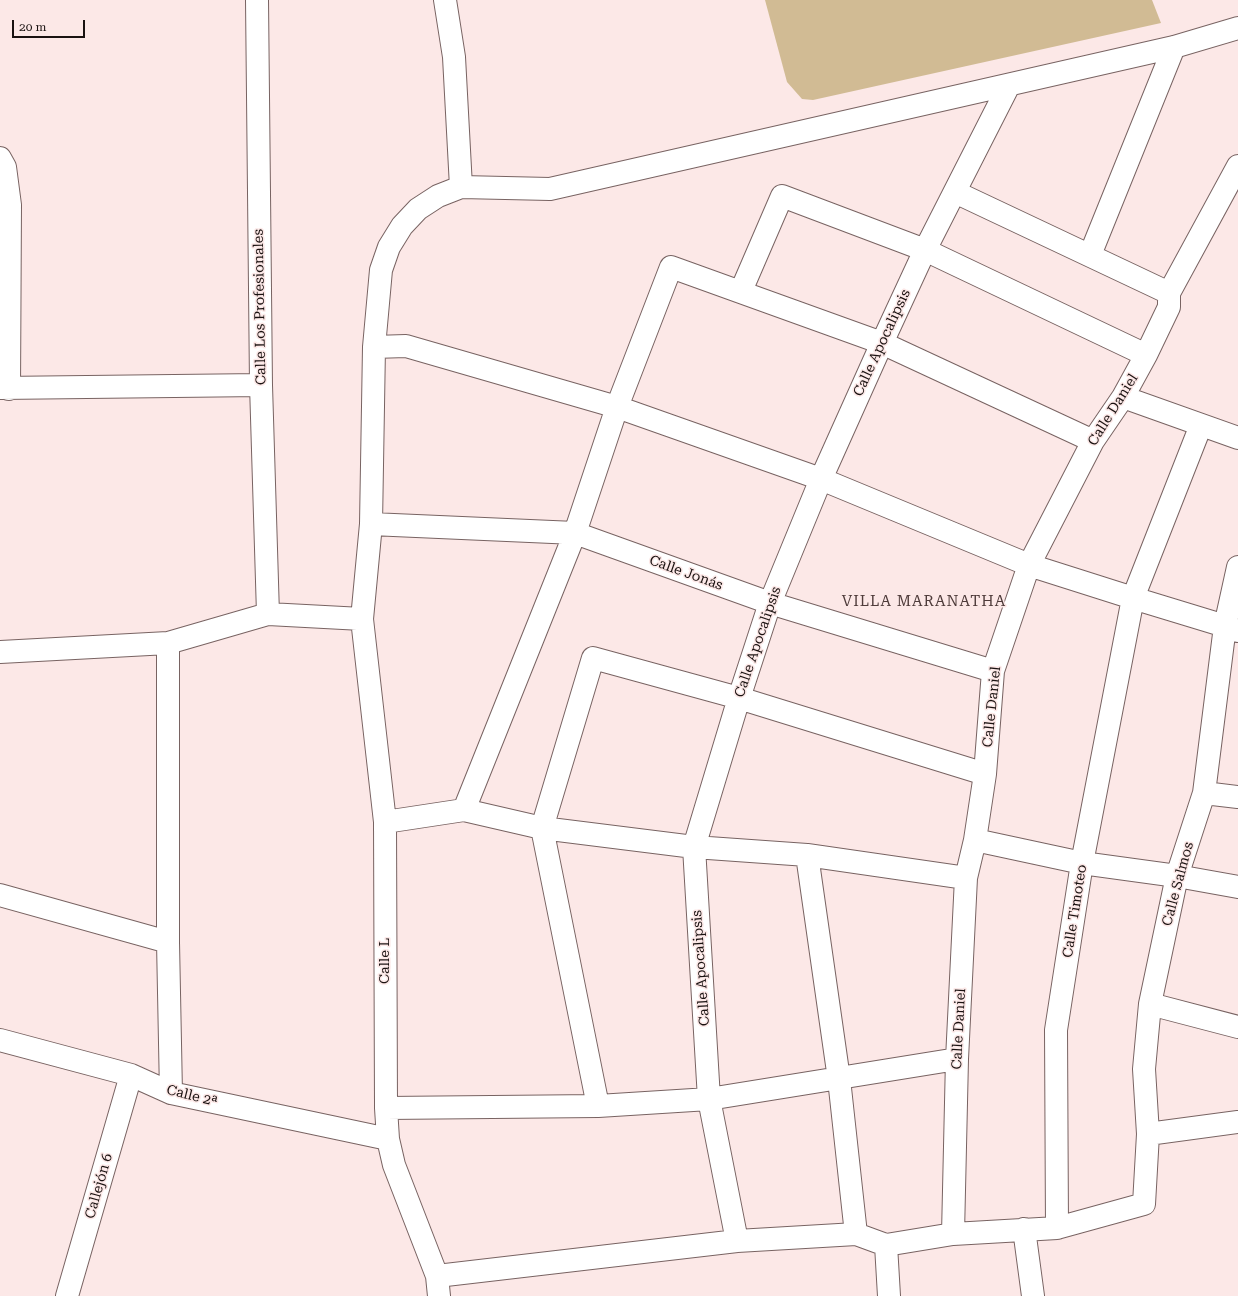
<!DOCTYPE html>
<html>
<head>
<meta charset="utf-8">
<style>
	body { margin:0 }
	#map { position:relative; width:1238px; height:1296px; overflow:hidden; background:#fce8e7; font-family:"Roboto Serif",serif }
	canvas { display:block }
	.scale { position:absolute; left:12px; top:20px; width:73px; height:18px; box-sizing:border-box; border:2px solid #1a1211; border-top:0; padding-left:5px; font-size:12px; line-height:14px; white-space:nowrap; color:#1a1211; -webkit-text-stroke:3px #fce8e7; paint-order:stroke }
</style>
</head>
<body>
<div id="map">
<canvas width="1238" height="1296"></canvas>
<div class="scale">20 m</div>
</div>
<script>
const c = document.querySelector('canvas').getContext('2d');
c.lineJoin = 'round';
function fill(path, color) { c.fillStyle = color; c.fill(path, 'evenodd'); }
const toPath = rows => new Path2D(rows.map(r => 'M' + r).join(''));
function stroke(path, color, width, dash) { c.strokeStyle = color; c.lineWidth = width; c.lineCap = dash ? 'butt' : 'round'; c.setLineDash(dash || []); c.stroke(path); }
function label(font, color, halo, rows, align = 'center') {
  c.font = font + ' "Roboto Serif",serif'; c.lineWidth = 3; c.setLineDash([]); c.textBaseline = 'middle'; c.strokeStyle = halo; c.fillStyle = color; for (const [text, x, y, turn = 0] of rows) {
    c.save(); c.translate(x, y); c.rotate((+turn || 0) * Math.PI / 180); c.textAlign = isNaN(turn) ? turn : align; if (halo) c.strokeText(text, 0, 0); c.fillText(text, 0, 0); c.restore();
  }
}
fill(toPath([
	[765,0,1152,0,1161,23,813,100,802,99,787,82]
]), '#d1bb94');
const minor = toPath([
	[257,0,261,385,268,614],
	[445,0,454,57,461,187],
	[0,158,5,167,10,205,9,389],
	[955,192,1169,293],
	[1090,255,1174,47],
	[741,291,782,196,925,250,1146,355],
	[374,347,406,346,617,407,821,479,1029,565,1133,598,1225,626,1238,631],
	[0,388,261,385],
	[1123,397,1238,438],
	[371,524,575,533,770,603,993,671],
	[168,643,168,942,171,1093],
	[0,652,168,643,268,614,362,619],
	[1204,793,1238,797],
	[464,810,575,533,617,407,671,267,882,343,1093,441],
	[385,822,464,810,542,828,694,847,807,855,966,878],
	[975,840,1082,863,1177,876,1238,887],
	[807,855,839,1079,856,1234],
	[0,895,168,942],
	[1150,1004,1238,1027],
	[0,1040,131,1075,171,1093,388,1139],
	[598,1106,542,828,593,658,739,698,985,774],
	[386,1108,598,1106,709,1099,957,1059],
	[1148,1134,1238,1122],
	[1057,1228,1056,1030,1082,863,1133,598,1201,425],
	[1024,1229,1033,1296],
	[953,1234,957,1059,966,878,975,840,985,774,993,671,1029,565,1093,441,1123,397,1146,355,1169,307,1169,293,1238,166],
	[737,1241,709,1099,694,847,739,698,770,603,821,479,882,343,925,250,1009,85],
	[886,1245,889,1296],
	[437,1276,737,1241,856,1234,886,1245,953,1234,1057,1228,1144,1204,1148,1134,1144,1069,1150,1004,1177,876,1204,793,1225,626,1238,567],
	[67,1296,131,1075],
	[439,1296,437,1276,394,1165,388,1139,386,1108,385,822,362,619,371,524,374,347,381,270,389,247,402,226,418,209,438,196,461,187,550,189,1174,47,1238,28]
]);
stroke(minor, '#786362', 24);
stroke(minor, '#fff', 22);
label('14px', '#1a1211', '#fce8e7', [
	["Calle Los Profesionales",260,307,-91],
	["Calle Apocalipsis",882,343,-65],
	["Calle Daniel",1113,410,-58],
	["Calle Jonás",686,573,20],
	["Calle Apocalipsis",758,642,-71],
	["Calle Daniel",992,707,-84],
	["Calle Salmos",1178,884,-75],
	["Calle Timoteo",1075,911,-81],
	["Calle L",385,961,-90],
	["Calle Apocalipsis",701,968,-94],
	["Calle Daniel",959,1029,-87],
	["Calle 2ª",192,1096,14],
	["Callejón 6",99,1186,-74]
]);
c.letterSpacing = '1px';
label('15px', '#4e3b3a', '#fce8e7', [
	["VILLA MARANATHA",924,602]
]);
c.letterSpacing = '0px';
</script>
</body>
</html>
